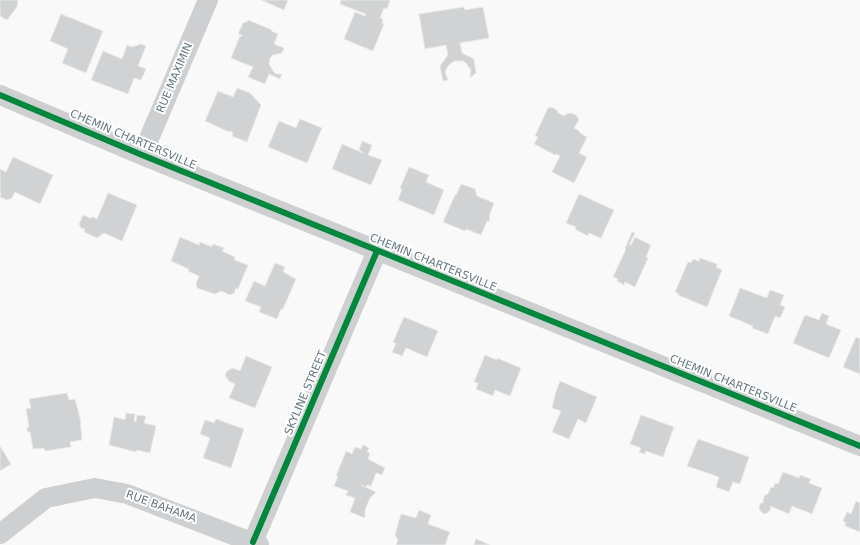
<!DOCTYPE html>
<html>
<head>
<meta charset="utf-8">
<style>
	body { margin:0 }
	canvas { display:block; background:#f9f9f9 }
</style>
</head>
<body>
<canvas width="860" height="545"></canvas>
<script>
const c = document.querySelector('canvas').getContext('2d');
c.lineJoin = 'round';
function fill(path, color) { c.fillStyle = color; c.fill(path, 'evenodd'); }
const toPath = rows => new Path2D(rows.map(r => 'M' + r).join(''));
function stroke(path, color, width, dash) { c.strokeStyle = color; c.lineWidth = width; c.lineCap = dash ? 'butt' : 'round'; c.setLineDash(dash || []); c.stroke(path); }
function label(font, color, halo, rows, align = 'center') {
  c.font = font + ' "DejaVu Sans",sans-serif'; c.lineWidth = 4; c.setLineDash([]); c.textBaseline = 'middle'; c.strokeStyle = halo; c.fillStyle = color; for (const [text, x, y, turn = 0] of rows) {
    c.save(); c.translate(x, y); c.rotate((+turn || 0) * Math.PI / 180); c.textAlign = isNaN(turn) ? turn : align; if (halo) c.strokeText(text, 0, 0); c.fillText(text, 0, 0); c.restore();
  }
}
const building = toPath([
	[0,0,18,0,17,7,7,20,0,16,0,0],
	[261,0,288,0,284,10,261,0],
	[341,0,390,0,387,9,384,8,380,18,383,19,382,23,384,24,373,51,344,39,355,12,365,16,366,14,340,4,341,0],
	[464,7,465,10,483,7,489,38,460,43,462,53,474,59,476,73,470,78,471,70,466,63,463,61,454,61,448,66,445,72,448,80,443,81,440,66,448,55,446,45,425,49,419,14,464,7],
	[61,14,103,31,86,73,62,63,68,49,50,41,61,14],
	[248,20,272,30,271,31,278,34,274,44,284,48,282,53,273,55,270,58,269,64,273,71,276,74,282,74,280,79,269,74,265,84,248,77,253,67,231,58,240,36,241,37,242,35,238,34,243,23,247,22,248,20],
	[141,44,146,46,138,66,146,69,141,80,134,78,128,94,91,80,103,51,122,59,127,45,132,47,141,44],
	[237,88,250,93,261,105,247,142,232,136,233,133,230,131,229,132,205,121,218,91,233,97,237,88],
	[551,107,557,110,558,113,565,116,566,114,571,113,577,116,579,120,574,128,579,131,580,133,587,137,579,153,587,157,574,183,552,172,560,156,556,154,555,155,534,144,538,137,535,136,548,108,551,107],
	[300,119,322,128,307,163,268,147,279,121,296,128,300,119],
	[362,141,372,145,368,155,382,160,371,185,332,169,342,144,363,153,363,152,359,150,362,141],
	[13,157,53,175,40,204,15,192,12,198,7,200,0,197,1,193,0,192,0,169,6,172,13,157],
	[409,167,429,175,426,182,444,190,434,215,398,200,402,189,400,188,409,167],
	[461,184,475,189,477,196,494,203,489,217,490,217,489,222,487,221,481,235,466,229,465,231,443,222,455,195,456,195,461,184],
	[108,193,137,205,122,241,104,233,97,238,84,232,85,229,81,228,79,224,83,215,90,218,93,217,97,219,108,193],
	[579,194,614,210,601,238,589,233,588,236,575,229,576,227,566,223,579,194],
	[632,232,635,233,629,245,631,245,635,237,651,245,646,257,648,258,635,287,625,282,624,285,617,281,618,279,613,277,626,249,625,248,632,232],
	[180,237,199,245,200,242,212,247,213,244,224,248,222,251,235,257,234,260,248,265,238,289,236,288,234,293,230,295,221,291,215,294,197,288,196,284,199,276,188,271,189,269,171,261,180,237],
	[700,258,717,264,716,267,722,270,707,307,678,295,679,294,675,292,688,262,691,263,693,259,699,261,700,258],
	[275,263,285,267,283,272,296,279,283,309,281,309,277,319,259,312,261,307,245,301,254,281,265,286,275,263],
	[740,288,767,298,770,290,784,295,780,305,785,307,780,318,775,316,768,334,752,328,753,326,729,316,740,288],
	[822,313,829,316,826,324,841,330,829,358,793,343,805,315,819,320,822,313],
	[404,317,438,331,427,357,406,348,402,356,392,352,396,344,393,342,404,317],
	[856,337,860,339,860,374,843,367,856,337],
	[485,355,497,360,497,358,521,368,510,396,495,390,493,396,476,389,478,383,474,382,485,355],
	[246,356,272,367,255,408,229,398,235,384,229,381,225,375,227,371,233,368,240,371,246,356],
	[560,381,597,397,586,423,578,419,569,439,552,432,561,411,552,408,555,395,560,381],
	[67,393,69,400,75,399,80,418,82,440,70,442,71,447,45,451,44,448,33,449,30,432,27,432,27,428,29,427,26,409,31,408,29,399,67,393],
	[126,413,135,414,134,421,136,422,137,415,146,416,144,423,156,426,150,453,137,450,136,452,109,445,114,417,125,420,126,413],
	[641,415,674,427,663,457,646,451,645,454,639,452,641,448,630,444,641,415],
	[216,419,244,429,231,468,203,458,210,438,200,434,205,420,214,423,216,419],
	[698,439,749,457,740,484,733,482,729,492,716,487,719,477,687,466,698,439],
	[363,445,369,448,367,452,370,453,368,459,385,468,382,475,376,473,371,486,367,485,366,487,361,485,376,492,370,498,365,510,365,518,350,512,355,498,346,495,348,491,334,486,338,476,336,476,346,451,352,454,355,447,361,449,363,445],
	[0,446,11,464,0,471,0,446],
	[783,472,799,478,800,475,811,479,809,483,822,488,812,514,792,506,789,514,770,506,771,508,769,512,765,514,761,512,759,508,760,504,764,502,763,500,765,495,768,494,771,487,773,488,775,483,778,484,783,472],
	[856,501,860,503,860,532,845,526,846,523,843,521,847,512,851,514,856,501],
	[419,510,431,515,428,524,450,532,445,545,396,545,398,540,395,535,401,514,416,518,419,510],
	[476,539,490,545,474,545,476,539]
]);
fill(building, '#d0d2d3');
stroke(building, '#e8e8e8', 1);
stroke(toPath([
	[0,95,142,155,860,446],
	[142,155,208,0],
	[0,534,46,498,95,488,127,494,259,545],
	[253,542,377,251]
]), '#cecfd0', 20);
stroke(toPath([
	[0,95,142,155,860,446],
	[253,542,377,251]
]), '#00873e', 6);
label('11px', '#657683', '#fff', [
	["RUE MAXIMIN",175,78,-67],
	["CHEMIN CHARTERSVILLE",133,140,23],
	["CHEMIN CHARTERSVILLE",433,263,22],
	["CHEMIN CHARTERSVILLE",733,384,22],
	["SKYLINE STREET",306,393,-67],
	["RUE BAHAMA",161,507,20]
]);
</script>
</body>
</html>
